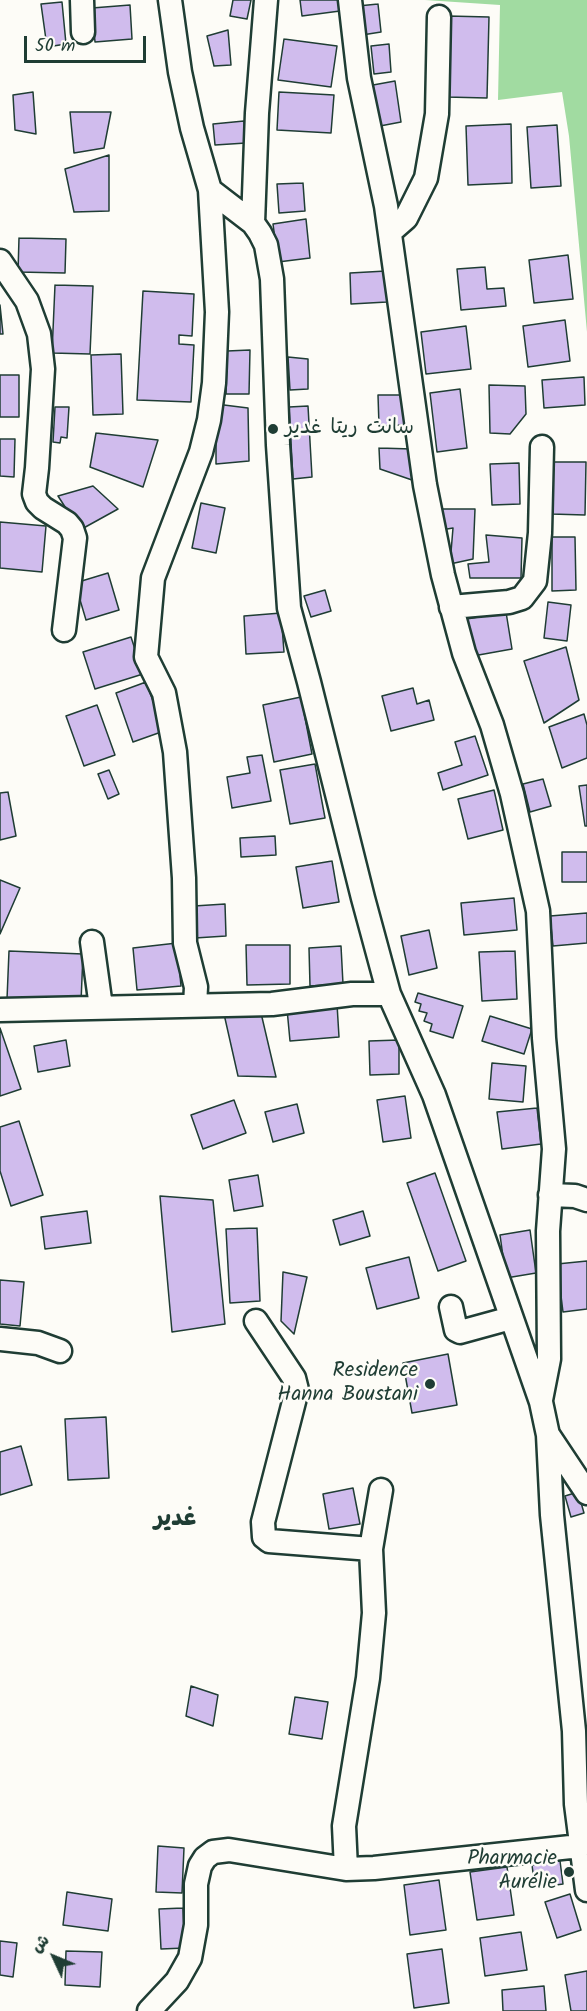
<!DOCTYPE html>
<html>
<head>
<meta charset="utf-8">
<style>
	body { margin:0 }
	#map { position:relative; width:587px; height:2011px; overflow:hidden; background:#fdfcf7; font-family:Kalam,"Playpen Sans Arabic",sans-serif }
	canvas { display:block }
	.north { position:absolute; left:24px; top:1927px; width:60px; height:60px; -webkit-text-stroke:4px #fdfcf7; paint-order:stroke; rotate:314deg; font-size:16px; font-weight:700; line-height:24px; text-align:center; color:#1f3d34 }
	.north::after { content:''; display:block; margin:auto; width:21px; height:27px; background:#1f3d34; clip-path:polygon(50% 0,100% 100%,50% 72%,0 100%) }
	.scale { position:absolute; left:24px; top:36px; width:122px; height:27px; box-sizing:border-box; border:3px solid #1f3d34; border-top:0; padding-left:8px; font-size:18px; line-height:21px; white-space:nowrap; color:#1f3d34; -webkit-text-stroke:4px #fdfcf7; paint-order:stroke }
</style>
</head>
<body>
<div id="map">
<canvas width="587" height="2011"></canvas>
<div class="north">ش</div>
<div class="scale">50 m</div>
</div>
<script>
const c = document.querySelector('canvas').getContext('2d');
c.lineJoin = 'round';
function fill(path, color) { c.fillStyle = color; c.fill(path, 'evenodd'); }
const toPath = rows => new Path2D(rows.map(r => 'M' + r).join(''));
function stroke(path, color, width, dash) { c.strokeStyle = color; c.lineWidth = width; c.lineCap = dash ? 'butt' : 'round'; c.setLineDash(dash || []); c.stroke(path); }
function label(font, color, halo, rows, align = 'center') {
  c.font = font + ' Kalam,"Playpen Sans Arabic",sans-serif'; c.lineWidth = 5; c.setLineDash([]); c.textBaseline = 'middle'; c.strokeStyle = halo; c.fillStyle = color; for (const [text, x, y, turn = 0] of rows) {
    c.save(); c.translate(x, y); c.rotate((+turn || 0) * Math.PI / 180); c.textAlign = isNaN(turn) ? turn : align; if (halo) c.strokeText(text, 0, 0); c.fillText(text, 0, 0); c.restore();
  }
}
fill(toPath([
	[425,0,587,0,587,332,569,136,562,92,498,100,500,5]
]), '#a1dba1');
const building = toPath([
	[233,0,251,0,247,19,230,16,233,0],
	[300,0,339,0,340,11,302,16,300,0],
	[62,2,66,44,47,47,41,4,62,2],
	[378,4,381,32,362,35,358,6,378,4],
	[130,5,132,39,95,42,92,8,130,5],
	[448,16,489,17,487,98,446,97,448,16],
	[228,30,231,65,214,66,207,36,228,30],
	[284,39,337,46,331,87,278,80,284,39],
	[389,44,391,72,374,74,371,46,389,44],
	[395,81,401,122,380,126,373,85,395,81],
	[33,92,36,134,15,130,13,95,33,92],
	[279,92,334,95,331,133,277,130,279,92],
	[70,112,111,112,104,148,74,153,70,112],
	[244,121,246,143,215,145,213,124,244,121],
	[511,124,512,183,468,185,466,126,511,124],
	[557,125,561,186,531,188,527,127,557,125],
	[109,155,109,211,74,212,65,169,109,155],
	[303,183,305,211,279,213,277,184,303,183],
	[306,219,310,258,278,262,273,224,306,219],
	[19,238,66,239,65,273,18,272,19,238],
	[568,255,573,299,534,303,529,260,568,255],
	[485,267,487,289,504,288,506,306,461,310,457,269,485,267],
	[386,271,387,302,351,304,350,273,386,271],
	[55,285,93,286,90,354,52,353,55,285],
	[143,291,194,294,192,336,179,335,179,344,194,345,191,402,137,400,143,291],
	[0,305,3,334,0,334,0,305],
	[565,320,570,361,528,367,523,326,565,320],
	[466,326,471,369,426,374,421,332,466,326],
	[250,350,249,394,226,394,227,351,250,350],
	[121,354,123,414,93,415,91,355,121,354],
	[288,357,308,359,308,389,290,390,288,357],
	[0,375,19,375,19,417,0,417,0,375],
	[584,377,585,405,544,408,542,380,584,377],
	[489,385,525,386,526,414,510,434,490,433,489,385],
	[460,389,467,448,437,452,430,393,460,389],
	[378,395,404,395,405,425,379,426,378,395],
	[216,404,248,408,249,461,216,464,216,404],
	[308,406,312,477,293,479,289,407,308,406],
	[55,407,69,407,67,438,61,437,60,443,53,442,55,407],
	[96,433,158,440,143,487,90,467,96,433],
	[0,439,15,439,14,477,0,476,0,439],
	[379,448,412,449,412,480,380,469,379,448],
	[553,462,586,462,585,515,551,514,553,462],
	[519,463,520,504,492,505,490,464,519,463],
	[93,486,118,509,80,530,58,496,93,486],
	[201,503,225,508,216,553,192,548,201,503],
	[437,509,475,509,473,559,450,564,453,528,441,530,437,509],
	[0,522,46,526,42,572,0,568,0,522],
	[486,535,522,538,521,578,470,578,468,564,489,562,486,535],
	[552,537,575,537,576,590,552,591,552,537],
	[108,573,119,610,86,620,75,583,108,573],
	[325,590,331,611,311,617,304,596,325,590],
	[548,602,571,605,567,641,544,638,548,602],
	[506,612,512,649,473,656,467,619,506,612],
	[281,613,284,652,246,654,244,616,281,613],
	[131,637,143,674,95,689,83,652,131,637],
	[566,647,579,700,544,723,524,661,566,647],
	[146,682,164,731,133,742,116,693,146,682],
	[413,688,417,704,429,700,434,720,391,731,382,696,413,688],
	[301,697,312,754,274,762,263,705,301,697],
	[97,705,115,755,84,766,66,716,97,705],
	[584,714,587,725,587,758,562,768,549,727,584,714],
	[475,736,488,775,443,790,438,773,462,765,455,742,475,736],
	[262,755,271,801,232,808,227,777,250,773,247,757,262,755],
	[315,764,325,818,290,824,280,770,315,764],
	[109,770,119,794,108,799,98,774,109,770],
	[543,779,551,806,530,812,523,784,543,779],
	[587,785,587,826,585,826,579,786,587,785],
	[494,790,503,830,468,839,458,799,494,790],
	[8,792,16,836,0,840,0,793,8,792],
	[275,836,276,855,241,857,240,838,275,836],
	[562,852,587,852,587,882,562,882,562,852],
	[332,861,339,902,303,908,296,867,332,861],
	[0,880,20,888,0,934,0,880],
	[514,898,517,930,464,935,461,903,514,898],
	[225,904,226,936,195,938,194,906,225,904],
	[587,913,587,943,553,946,550,916,587,913],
	[429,930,437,968,409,975,401,936,429,930],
	[177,943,181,986,137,990,133,948,177,943],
	[246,945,290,945,290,984,247,985,246,945],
	[341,946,343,984,310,986,309,948,341,946],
	[9,951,83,954,81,1002,7,999,9,951],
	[515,951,517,999,482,1001,479,952,515,951],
	[418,993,463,1006,453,1038,430,1031,432,1024,424,1021,427,1013,419,1011,421,1004,415,1002,418,993],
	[337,1004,339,1037,290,1041,287,1009,337,1004],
	[261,1013,276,1077,238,1076,224,1014,261,1013],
	[490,1016,532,1029,524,1054,482,1041,490,1016],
	[0,1028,21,1089,0,1096,0,1028],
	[66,1040,70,1066,38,1072,34,1046,66,1040],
	[399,1040,399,1074,370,1075,369,1041,399,1040],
	[492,1063,526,1066,523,1102,489,1099,492,1063],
	[405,1096,411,1138,383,1142,377,1100,405,1096],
	[234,1100,246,1133,203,1149,191,1115,234,1100],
	[297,1104,304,1133,273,1142,265,1112,297,1104],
	[537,1108,541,1144,502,1149,497,1112,537,1108],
	[19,1121,43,1195,11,1206,0,1171,0,1127,19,1121],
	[435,1173,466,1261,438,1271,407,1183,435,1173],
	[258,1175,263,1206,234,1211,229,1180,258,1175],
	[160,1196,213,1200,225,1324,172,1332,160,1196],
	[87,1211,91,1243,45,1249,41,1217,87,1211],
	[363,1211,370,1236,340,1245,333,1220,363,1211],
	[257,1228,260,1301,230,1303,226,1229,257,1228],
	[530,1230,536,1273,506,1278,500,1235,530,1230],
	[409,1257,419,1298,377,1309,366,1268,409,1257],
	[587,1261,587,1309,563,1312,557,1264,587,1261],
	[283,1272,307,1277,294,1334,281,1321,283,1272],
	[0,1280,24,1282,20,1326,0,1324,0,1280],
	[448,1354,457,1405,412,1413,403,1363,448,1354],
	[106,1417,109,1478,68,1480,65,1419,106,1417],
	[21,1446,32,1485,0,1495,0,1452,21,1446],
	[353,1488,360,1524,329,1529,323,1494,353,1488],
	[578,1492,584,1513,571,1517,565,1496,578,1492],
	[191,1686,218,1695,213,1726,186,1716,191,1686],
	[295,1697,328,1702,322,1739,289,1734,295,1697],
	[158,1846,184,1848,182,1893,156,1892,158,1846],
	[560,1861,563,1884,535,1888,532,1865,560,1861],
	[507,1867,514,1915,477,1920,470,1872,507,1867],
	[439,1880,446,1930,410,1935,404,1885,439,1880],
	[67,1892,112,1899,108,1931,63,1925,67,1892],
	[570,1894,581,1930,557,1938,545,1902,570,1894],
	[183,1908,185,1948,161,1949,159,1909,183,1908],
	[521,1932,527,1970,485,1976,480,1938,521,1932],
	[0,1941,17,1943,13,1977,0,1975,0,1941],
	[442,1949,449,2003,414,2008,407,1954,442,1949],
	[66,1951,102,1952,100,1987,65,1985,66,1951],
	[587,1971,587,2011,571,2011,565,1975,587,1971],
	[544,1986,546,2011,503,2011,502,1990,544,1986]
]);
fill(building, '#d0bced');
stroke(building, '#1f3d34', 1.5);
const minor = toPath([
	[82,0,83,32],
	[170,0,180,72,192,128,210,190,253,223,260,233,266,245,272,279,278,445,289,608,309,682,363,898,389,994,434,1095,541,1402,548,1435,552,1515,574,1731,576,1804,587,1890],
	[350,0,359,78,386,206,425,485,443,575,464,653,492,725,512,794,538,911,544,1038,554,1149,548,1231,549,1359,541,1400],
	[253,223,257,113,266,0],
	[390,232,406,218,426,178,437,114,439,17],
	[0,261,27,301,39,334,43,369,37,468,34,494,37,502,43,508,67,523,72,529,75,538,64,630],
	[451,607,509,602,522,598,535,581,540,533,542,447],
	[92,942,101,1007],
	[195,1005,196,987,185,943,184,878,175,752,164,693,146,657,153,578,201,452,209,420,214,383,217,312,210,190],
	[0,1010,272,1004,352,994,389,994],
	[550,1195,575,1196,587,1200],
	[451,1307,456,1330,460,1332,511,1318],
	[256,1321,294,1378,297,1390,263,1522,264,1537,269,1541,371,1549],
	[0,1339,38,1343,60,1351],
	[549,1436,587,1493],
	[346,1869,344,1826,368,1678,374,1613,371,1549,381,1490],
	[149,2011,177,1981,190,1958,196,1925,196,1884,200,1866,205,1858,213,1852,229,1850,346,1869,374,1868,580,1846]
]);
stroke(minor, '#1f3d34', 27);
stroke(minor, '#fdfcf7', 22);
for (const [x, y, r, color] of [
	[273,429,6,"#1f3d34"],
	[430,1384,6,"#1f3d34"],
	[569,1872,6,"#1f3d34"]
]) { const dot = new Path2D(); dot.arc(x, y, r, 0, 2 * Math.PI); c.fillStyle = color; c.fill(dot); stroke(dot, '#fdfcf7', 2); }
label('21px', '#1f3d34', '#fdfcf7', [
	["سانت ريتا غدير",285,429,"left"],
	["Residence",418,1372],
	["Hanna Boustani",418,1396],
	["Pharmacie",557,1860],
	["Aurélie",557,1884]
], 'right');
label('bold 24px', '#1f3d34', '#fdfcf7', [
	["غدير",175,1521]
]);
</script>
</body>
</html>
